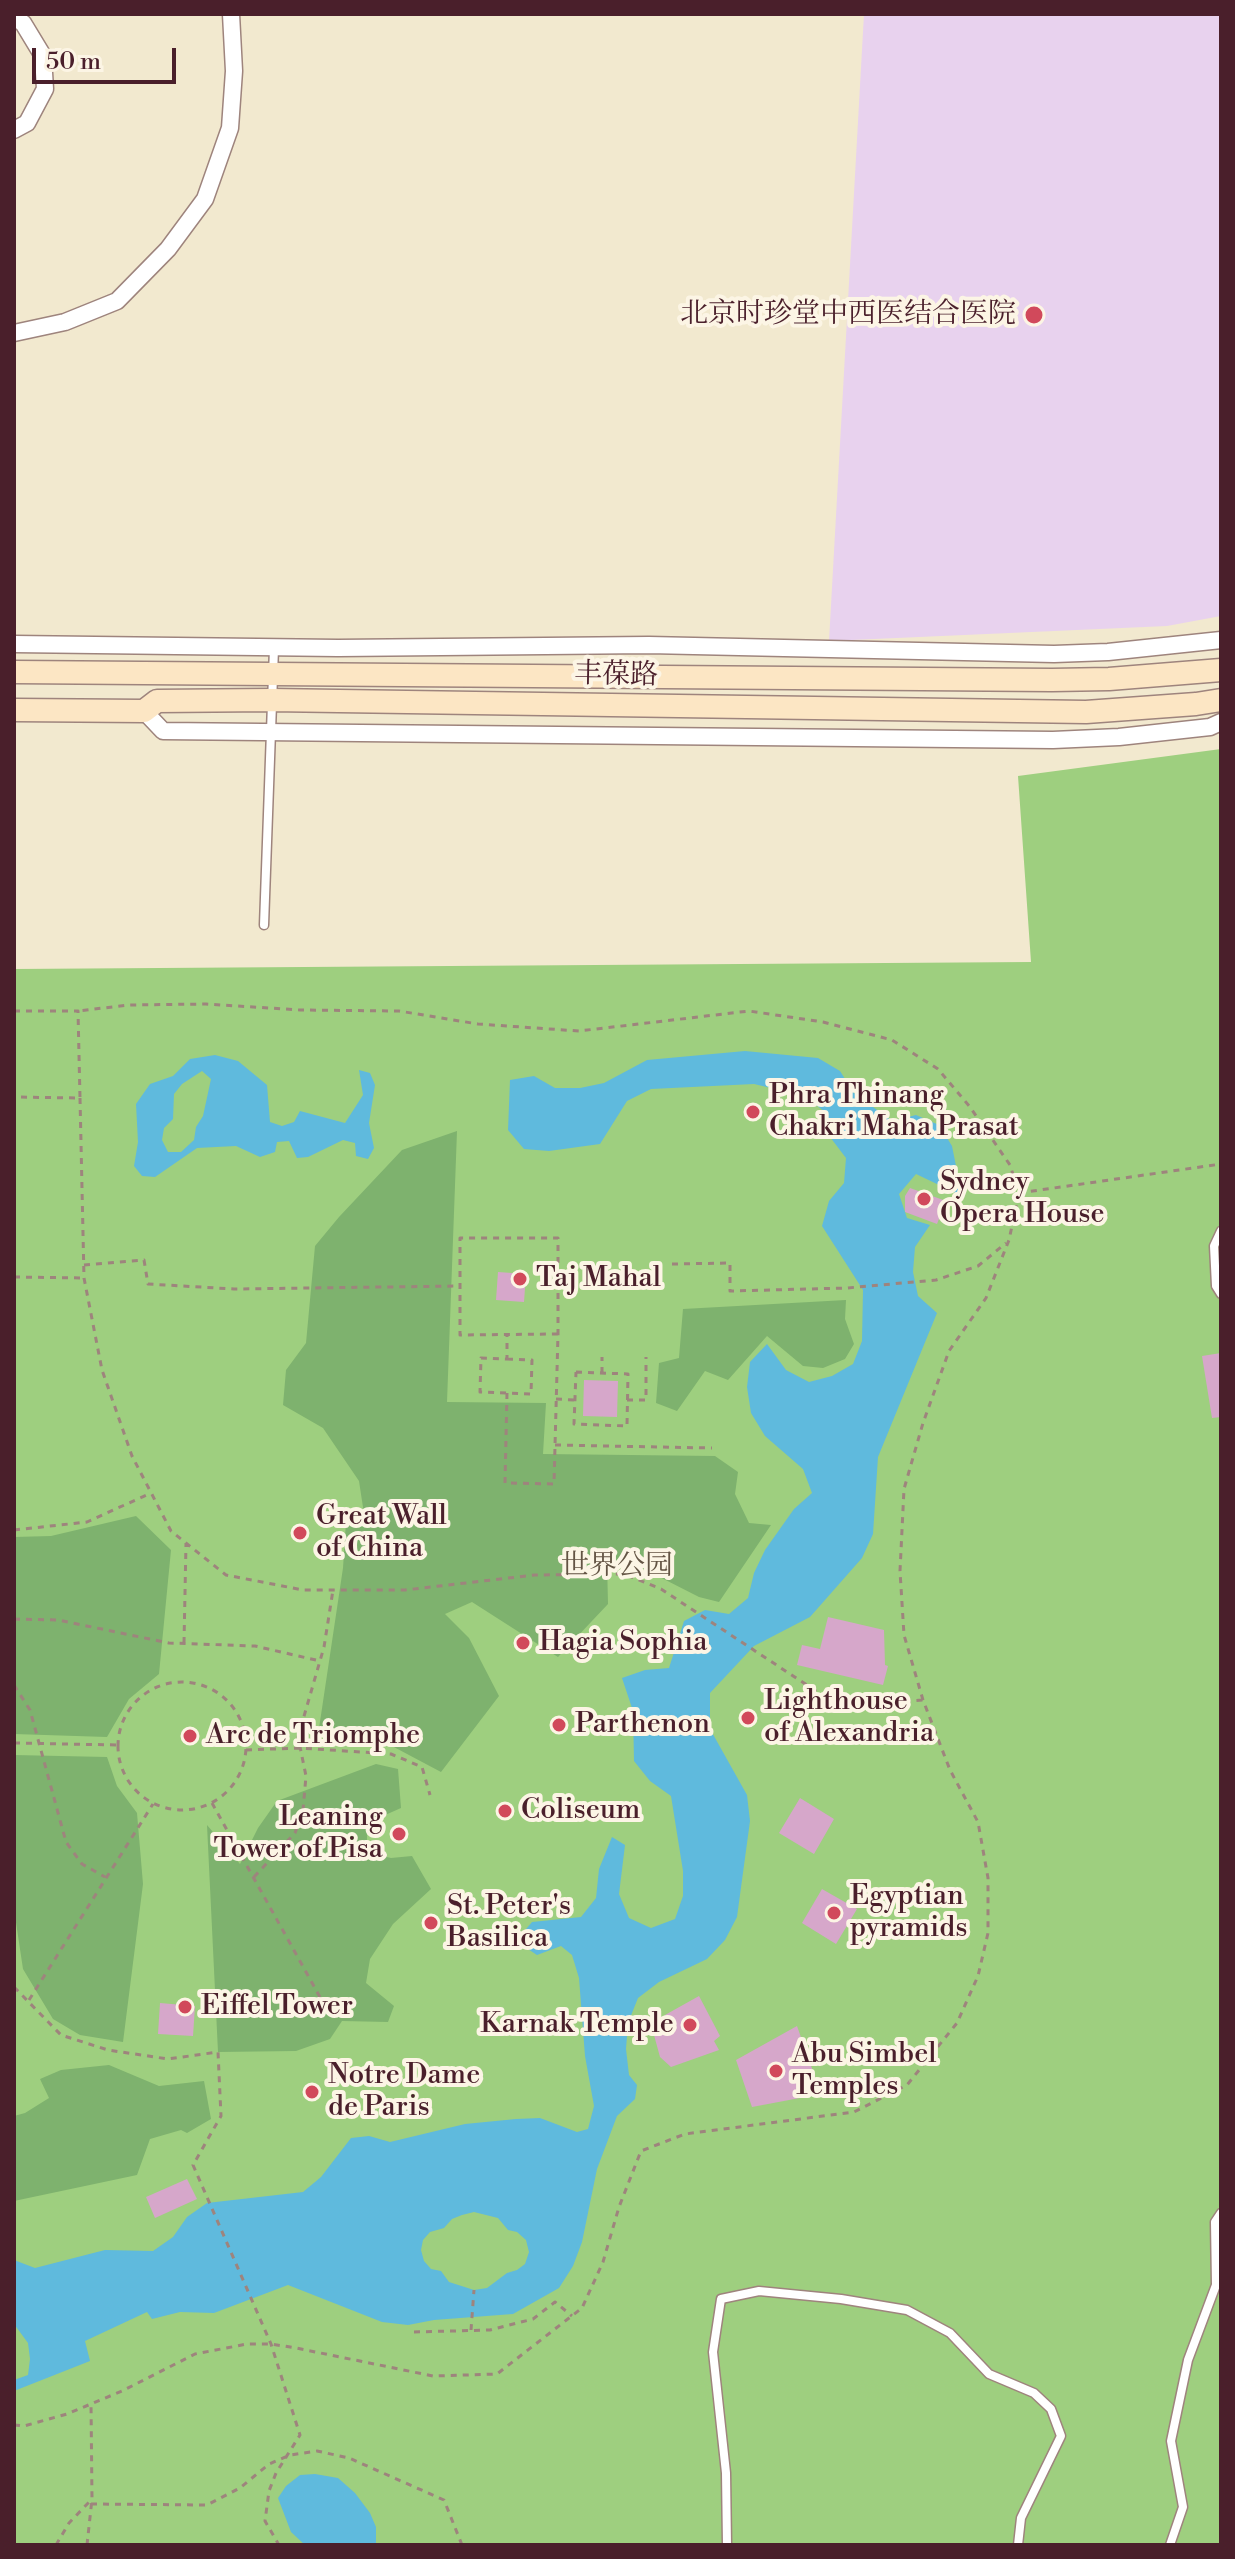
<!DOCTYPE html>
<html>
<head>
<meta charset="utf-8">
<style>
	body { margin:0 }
	#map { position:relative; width:1235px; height:2559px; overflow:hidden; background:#f2e9cf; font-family:"Libre Bodoni",serif }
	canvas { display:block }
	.frame { position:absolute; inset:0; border:16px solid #4a1f2b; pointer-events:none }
	.scale { position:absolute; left:32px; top:48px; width:144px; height:36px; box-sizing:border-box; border:4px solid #4a1f2b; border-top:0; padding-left:10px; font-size:24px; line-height:28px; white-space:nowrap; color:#4a1f2b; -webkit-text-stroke:6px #fcf5e5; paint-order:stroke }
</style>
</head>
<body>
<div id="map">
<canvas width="1235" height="2559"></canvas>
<div class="frame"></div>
<div class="scale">50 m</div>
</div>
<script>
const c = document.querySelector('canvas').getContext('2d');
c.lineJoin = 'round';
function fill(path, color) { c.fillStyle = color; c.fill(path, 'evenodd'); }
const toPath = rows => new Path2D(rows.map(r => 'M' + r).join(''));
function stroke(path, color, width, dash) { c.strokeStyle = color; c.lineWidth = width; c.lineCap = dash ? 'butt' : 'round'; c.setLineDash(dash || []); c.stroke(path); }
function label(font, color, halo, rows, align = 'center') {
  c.font = font + ' "Libre Bodoni","Noto Serif SC",serif'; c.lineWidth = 8; c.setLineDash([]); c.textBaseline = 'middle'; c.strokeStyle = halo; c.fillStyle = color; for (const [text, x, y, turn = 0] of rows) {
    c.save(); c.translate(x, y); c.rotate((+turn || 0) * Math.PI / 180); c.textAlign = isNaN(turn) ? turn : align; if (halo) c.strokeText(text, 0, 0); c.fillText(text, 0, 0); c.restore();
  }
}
fill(toPath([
	[864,14,1221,14,1221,616,1167,626,829,641]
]), '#e8d2ee');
fill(toPath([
	[1221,749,1221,2545,14,2545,14,969,1031,962,1018,776]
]), '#9ecf7f');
fill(toPath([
	[457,1131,447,1402,546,1403,543,1454,715,1456,738,1472,735,1494,749,1523,771,1525,719,1602,699,1597,642,1568,607,1562,608,1604,558,1657,472,1602,445,1614,469,1638,499,1696,441,1772,392,1746,318,1735,343,1568,346,1522,366,1527,359,1481,323,1428,283,1405,286,1370,306,1343,315,1246,339,1217,402,1150],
	[846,1300,845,1319,854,1344,845,1359,823,1368,803,1366,767,1336,728,1380,705,1371,677,1411,656,1403,659,1363,679,1358,683,1309],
	[136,1516,171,1550,159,1674,129,1699,107,1737,14,1734,14,1537,51,1536],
	[14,1755,107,1757,117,1786,137,1813,143,1884,123,2042,80,2035,53,2019,23,1969,14,1909],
	[376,1764,398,1769,401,1808,367,1823,367,1843,378,1855,391,1858,412,1856,431,1889,393,1924,370,1959,366,1983,394,2006,388,2022,342,2021,330,2039,296,2051,218,2052,207,1825,240,1864,258,1828,277,1801],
	[109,2065,159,2086,204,2081,211,2119,187,2133,181,2130,150,2139,137,2175,14,2201,14,2116,25,2113,49,2098,40,2079,61,2070]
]), '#7eb26e');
fill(toPath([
	[745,1051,818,1058,840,1071,854,1093,892,1121,916,1115,939,1125,952,1146,962,1196,916,1174,899,1194,907,1218,930,1225,915,1247,913,1272,918,1296,937,1313,878,1457,873,1534,862,1558,810,1617,754,1646,710,1693,710,1729,747,1795,750,1821,737,1917,725,1940,707,1959,659,1982,638,1998,628,2023,626,2049,629,2075,637,2085,635,2099,617,2116,597,2169,582,2242,573,2266,559,2288,513,2314,434,2320,408,2325,382,2322,288,2285,214,2313,180,2312,152,2319,147,2312,85,2341,90,2361,14,2391,14,2380,28,2375,30,2359,28,2343,14,2324,14,2260,35,2268,105,2250,153,2251,173,2237,187,2217,207,2203,303,2192,321,2177,351,2138,369,2136,390,2142,465,2124,516,2119,540,2118,577,2132,588,2129,594,2106,585,2056,579,1978,572,1955,561,1946,537,1955,516,1941,532,1922,581,1917,596,1898,599,1869,612,1837,625,1845,619,1894,629,1918,651,1928,675,1919,683,1896,683,1871,671,1796,650,1781,634,1761,633,1711,622,1678,645,1670,669,1668,684,1621,705,1610,729,1614,748,1598,754,1573,765,1550,794,1509,812,1493,803,1469,765,1436,751,1413,747,1387,750,1362,767,1344,786,1370,809,1382,832,1376,853,1364,862,1341,863,1290,822,1226,829,1201,844,1183,846,1158,830,1137,825,1112,805,1096,754,1084,651,1089,627,1101,600,1144,549,1151,524,1149,508,1130,510,1080,534,1076,555,1088,580,1088,604,1083,647,1060],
	[474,2212,498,2218,508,2230,517,2232,526,2240,529,2252,525,2264,517,2270,507,2273,487,2288,474,2290,449,2282,441,2271,431,2269,424,2261,421,2250,423,2240,430,2232,444,2228,452,2219,462,2215],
	[215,1055,238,1061,267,1085,270,1122,282,1126,294,1122,300,1111,345,1123,363,1095,359,1070,370,1073,375,1085,369,1123,374,1148,368,1159,356,1156,355,1143,343,1140,308,1157,297,1158,289,1141,277,1142,275,1152,260,1157,236,1146,197,1148,155,1177,142,1176,134,1166,138,1142,136,1104,150,1084,173,1076,190,1059],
	[202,1071,211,1079,203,1116,196,1127,194,1140,181,1152,168,1152,162,1140,164,1128,173,1119,174,1094,182,1084],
	[315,2474,338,2478,355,2493,370,2513,376,2527,376,2545,305,2545,291,2532,278,2498,286,2486,300,2475]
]), '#5fbadd');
fill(toPath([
	[910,1188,946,1201,937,1224,905,1212,905,1196],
	[498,1272,526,1274,524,1302,496,1300],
	[1221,1353,1221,1417,1212,1418,1202,1356],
	[584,1380,618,1381,617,1417,583,1416],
	[828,1617,884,1630,885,1665,888,1666,883,1685,797,1665,802,1645,820,1649],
	[800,1798,834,1819,814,1854,779,1833],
	[822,1889,857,1909,836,1944,802,1923],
	[699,1996,720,2036,714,2041,719,2050,671,2067,660,2057,654,2035,665,2015],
	[160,2003,195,2006,193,2036,158,2034],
	[797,2026,821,2094,752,2107,736,2060],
	[187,2179,197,2199,155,2218,146,2197]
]), '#d6a7ca');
const lane = toPath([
	[264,925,274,648],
	[1221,1231,1214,1246,1216,1286,1221,1294],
	[727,2545,726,2473,713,2352,721,2299,759,2291,841,2299,907,2310,950,2333,989,2374,1034,2393,1051,2409,1061,2436,1021,2518,1018,2545],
	[1170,2545,1183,2507,1171,2441,1188,2360,1216,2285,1215,2222,1221,2213]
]);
const street = toPath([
	[14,18,23,23,43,56,45,89,27,123,14,130],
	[14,333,65,322,117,301,168,249,205,199,230,128,234,71,231,14],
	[14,644,338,648,649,645,1054,654,1108,652,1221,640],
	[144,711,163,731,1053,740,1119,737,1210,727,1221,722]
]);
const secondary = toPath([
	[14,672,1052,680,1109,679,1221,670],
	[14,710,144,711,157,701,271,700,1086,712,1196,704,1221,700]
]);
stroke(lane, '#9e847d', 11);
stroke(street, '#9e847d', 19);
stroke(secondary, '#9e847d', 25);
stroke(toPath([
	[14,1011,78,1011,80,1098,14,1097],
	[80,1098,84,1278,102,1370,132,1456,171,1531,226,1575,303,1590,405,1590,535,1575,624,1574,661,1589,819,1693,869,1704,923,1700],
	[1019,1193,1221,1164],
	[672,1264,730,1263,730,1291,847,1288,936,1280,978,1266,1006,1243],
	[84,1265,144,1260,148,1284,234,1289,460,1286],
	[14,1277,84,1278],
	[507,1359,532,1360,531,1394,480,1392,481,1358,507,1359,507,1335],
	[576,1372,628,1374,627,1426,574,1424,576,1372],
	[602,1373,602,1357],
	[507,1393,505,1483,554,1484,558,1334,558,1238,460,1238,460,1335,558,1334],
	[556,1399,575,1400],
	[627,1400,646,1400,646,1357],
	[555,1445,712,1448],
	[14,1530,87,1522,151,1493],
	[14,1619,58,1620,169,1643,255,1646,320,1661],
	[184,1643,186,1543],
	'118 1746a64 64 0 1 1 128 0a64 64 0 1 1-128 0Z',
	[14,1685,30,1710,66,1842,82,1864,105,1877],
	[14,1743,118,1745],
	[246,1750,300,1748,391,1754,422,1767,430,1795],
	[212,1803,321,1999],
	[254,1877,295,1833,303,1810,306,1776,298,1737,324,1647,333,1590],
	[14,1987,61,2035,108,2050,168,2059,218,2052,221,2116,193,2165,271,2344,300,2435,276,2473,269,2491,265,2521,279,2545],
	[29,2000,153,1804],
	[471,2330,474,2290],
	[414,2332,490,2330,533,2319,555,2302,572,2316],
	[14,2425,24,2426,67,2414,122,2391,195,2354,247,2344,271,2344,296,2348,433,2376,497,2374,582,2308,603,2262,619,2207,641,2151,685,2134,854,2112,907,2085,957,2023,978,1976,988,1933,988,1878,978,1822,950,1770,923,1700,904,1635,900,1571,904,1489,923,1423,949,1351,986,1298,1009,1240,1019,1193,1010,1165,970,1107,938,1069,892,1040,823,1022,749,1011,579,1031,478,1024,399,1011,300,1010,206,1004,129,1005,78,1011],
	[91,2504,207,2505,240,2488,269,2464,290,2455,317,2451,349,2458,444,2500,462,2545],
	[56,2545,69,2523,90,2501],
	[87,2545,92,2499,91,2404]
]), '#9e847d', 3, [6, 6]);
stroke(lane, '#fff', 8);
stroke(street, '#fff', 16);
stroke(secondary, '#fce6c4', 22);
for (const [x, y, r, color] of [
	[1034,315,10,"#d1495b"],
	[753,1112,8,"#d1495b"],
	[924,1199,8,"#d1495b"],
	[520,1279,8,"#d1495b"],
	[300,1533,8,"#d1495b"],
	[523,1643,8,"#d1495b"],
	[748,1718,8,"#d1495b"],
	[559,1725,8,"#d1495b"],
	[190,1736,8,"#d1495b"],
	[505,1811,8,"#d1495b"],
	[399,1834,8,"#d1495b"],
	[834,1913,8,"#d1495b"],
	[431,1923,8,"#d1495b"],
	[185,2007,8,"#d1495b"],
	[690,2025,8,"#d1495b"],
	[776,2071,8,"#d1495b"],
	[312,2092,8,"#d1495b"]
]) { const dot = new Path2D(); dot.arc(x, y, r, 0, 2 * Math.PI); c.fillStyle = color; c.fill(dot); stroke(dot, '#fcf5e5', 3); }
label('28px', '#4a1f2b', '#fcf5e5', [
	["北京时珍堂中西医结合医院",1016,315,"right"],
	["Phra Thinang",769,1096],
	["Chakri Maha Prasat",769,1128],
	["Sydney",940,1183],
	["Opera House",940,1215],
	["Taj Mahal",536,1279],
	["Great Wall",316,1517],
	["of China",316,1549],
	["Hagia Sophia",539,1643],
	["Lighthouse",764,1702],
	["of Alexandria",764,1734],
	["Parthenon",575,1725],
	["Arc de Triomphe",206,1736],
	["Coliseum",521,1811],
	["Leaning",383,1818,"right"],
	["Tower of Pisa",383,1850,"right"],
	["Egyptian",850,1897],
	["pyramids",850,1929],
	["St. Peter's",447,1907],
	["Basilica",447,1939],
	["Eiffel Tower",201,2007],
	["Karnak Temple",674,2025,"right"],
	["Abu Simbel",792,2055],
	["Temples",792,2087],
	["Notre Dame",328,2076],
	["de Paris",328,2108]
], 'left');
label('28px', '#4a1f2b', '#fcf5e5', [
	["丰葆路",616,676,1]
]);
label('28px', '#635444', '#fcf5e5', [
	["世界公园",617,1567]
]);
</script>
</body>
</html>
